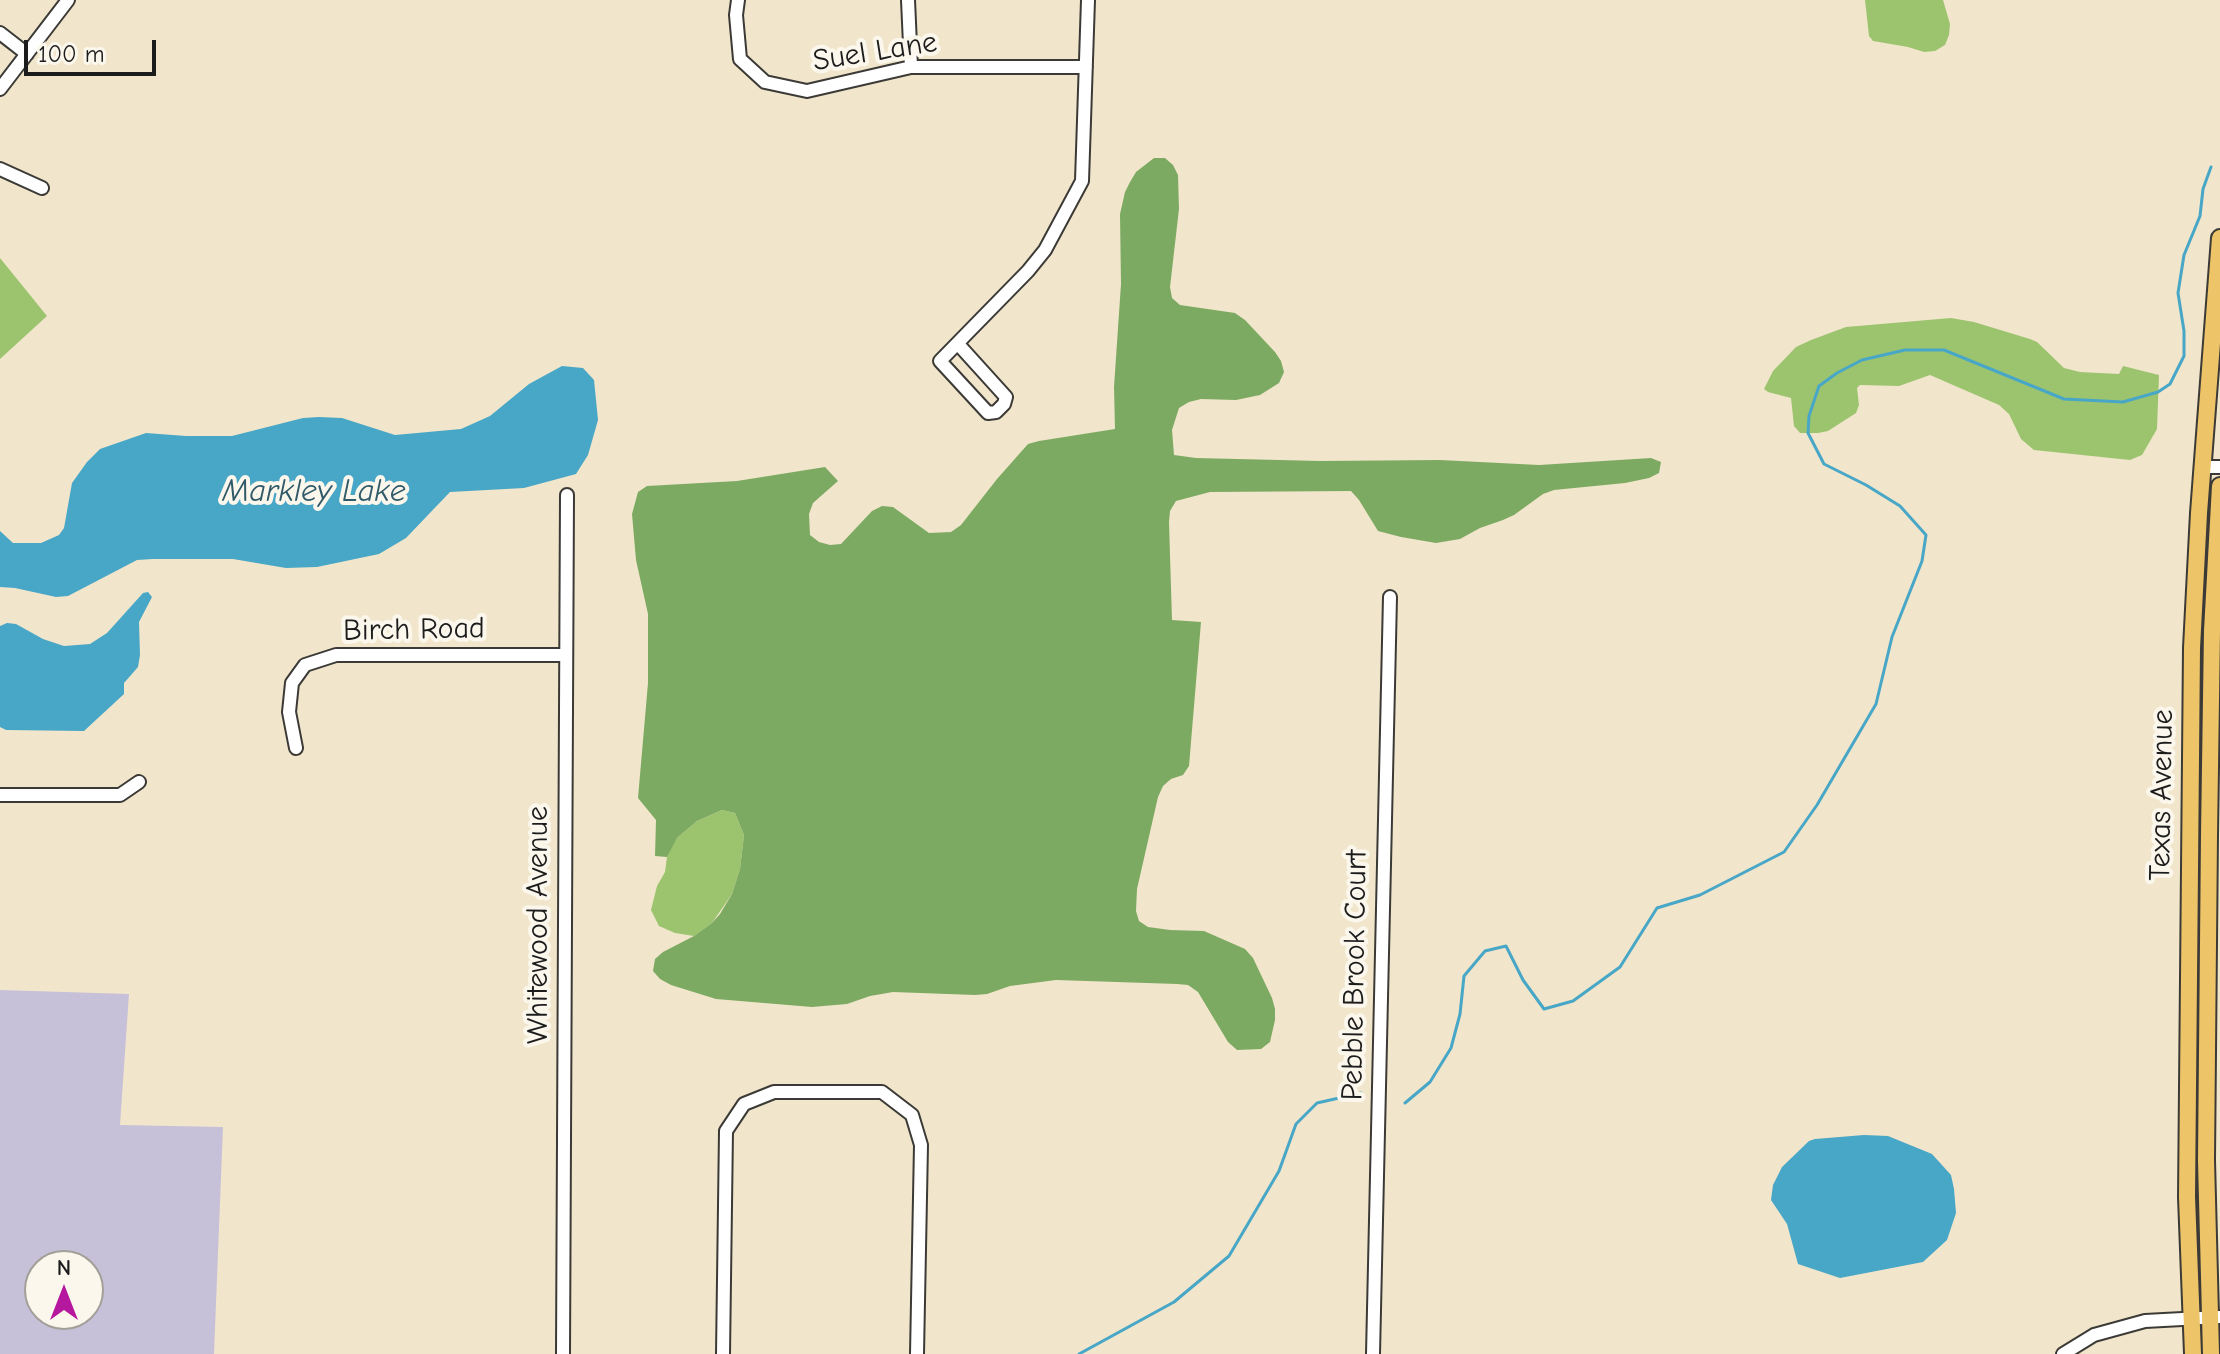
<!DOCTYPE html>
<html>
<head>
<meta charset="utf-8">
<style>
	body { margin:0 }
	#map { position:relative; width:2220px; height:1354px; overflow:hidden; background:#f1e6cb; font-family:"Comic Neue",sans-serif }
	canvas { display:block }
	.north { position:absolute; left:24px; top:1250px; width:80px; height:80px; box-sizing:border-box; background:#fbf7ec; border:2px solid #a29f99; border-radius:50%; rotate:0deg; font-size:22px; font-weight:700; line-height:32px; text-align:center; color:#1c1c1c }
	.north::after { content:''; display:block; margin:auto; width:28px; height:36px; background:#b5179e; clip-path:polygon(50% 0,100% 100%,50% 72%,0 100%) }
	.scale { position:absolute; left:24px; top:40px; width:132px; height:36px; box-sizing:border-box; border:4px solid #1c1c1c; border-top:0; padding-left:10px; font-size:24px; line-height:28px; white-space:nowrap; color:#1c1c1c; -webkit-text-stroke:6px #fbf7ec; paint-order:stroke }
</style>
</head>
<body>
<div id="map">
<canvas width="2220" height="1354"></canvas>
<div class="north">N</div>
<div class="scale">100 m</div>
</div>
<script>
const c = document.querySelector('canvas').getContext('2d');
c.lineJoin = 'round';
function fill(path, color) { c.fillStyle = color; c.fill(path, 'evenodd'); }
const toPath = rows => new Path2D(rows.map(r => 'M' + r).join(''));
function stroke(path, color, width, dash) { c.strokeStyle = color; c.lineWidth = width; c.lineCap = dash ? 'butt' : 'round'; c.setLineDash(dash || []); c.stroke(path); }
function label(font, color, halo, rows, align = 'center') {
  c.font = font + ' "Comic Neue",sans-serif'; c.lineWidth = 8; c.setLineDash([]); c.textBaseline = 'middle'; c.strokeStyle = halo; c.fillStyle = color; for (const [text, x, y, turn = 0] of rows) {
    c.save(); c.translate(x, y); c.rotate((+turn || 0) * Math.PI / 180); c.textAlign = isNaN(turn) ? turn : align; if (halo) c.strokeText(text, 0, 0); c.fillText(text, 0, 0); c.restore();
  }
}
fill(toPath([
	[0,990,129,994,120,1125,223,1127,214,1354,0,1354],
	[88,1266,88,1314,40,1314,40,1266]
]), '#c7c0d9');
fill(toPath([
	[1865,0,1943,0,1950,24,1949,35,1945,45,1935,51,1924,52,1908,47,1873,41,1869,36],
	[0,258,47,316,0,359],
	[1951,318,1974,322,2030,339,2037,342,2064,368,2080,372,2119,374,2123,366,2159,375,2157,429,2142,455,2130,460,2034,450,2021,439,2009,414,1999,405,1930,375,1899,386,1860,385,1857,388,1859,405,1856,413,1828,431,1818,433,1800,433,1794,426,1791,398,1768,392,1764,389,1773,371,1796,347,1811,340,1846,327],
	[722,810,735,813,744,835,740,869,732,894,712,923,694,936,675,933,659,926,651,910,657,886,665,872,667,857,671,846,677,838,697,821]
]), '#9cc46f');
fill(toPath([
	[1154,158,1165,158,1173,165,1178,175,1179,209,1170,287,1172,298,1180,305,1235,313,1245,320,1275,352,1281,361,1284,372,1279,383,1260,395,1236,400,1201,399,1189,402,1179,408,1172,430,1174,455,1196,458,1320,461,1440,460,1539,465,1651,458,1661,462,1659,473,1649,478,1625,483,1554,490,1543,494,1514,515,1503,520,1480,528,1460,539,1436,543,1401,537,1378,531,1359,500,1351,491,1210,492,1176,501,1170,511,1169,522,1172,620,1201,622,1189,766,1183,775,1171,779,1163,786,1158,797,1137,889,1136,911,1139,921,1148,927,1170,930,1204,931,1245,949,1253,958,1272,998,1275,1009,1275,1020,1270,1042,1261,1049,1237,1050,1228,1042,1198,992,1188,985,1177,984,1056,980,1010,986,987,994,975,995,893,992,870,996,847,1004,812,1007,716,999,671,985,660,979,653,971,655,959,663,952,694,936,712,923,720,914,732,894,740,869,744,835,735,813,722,810,697,821,677,838,667,857,655,856,656,820,638,798,648,683,648,614,636,560,632,514,638,492,647,486,737,481,825,467,838,481,813,503,809,514,810,535,819,542,830,545,841,544,872,511,882,506,893,507,929,533,951,532,961,525,997,479,1028,444,1039,441,1115,429,1114,387,1121,284,1120,214,1125,192,1130,182,1136,172]
]), '#7daa62');
fill(toPath([
	[562,366,583,368,594,380,598,420,588,455,576,474,524,488,450,492,406,538,379,554,317,567,286,568,233,559,153,559,137,560,68,596,56,597,15,588,0,587,0,531,13,543,41,543,59,535,64,528,72,483,87,462,100,449,146,433,186,436,232,436,303,418,319,417,342,418,395,435,461,429,490,416,529,384],
	[148,592,152,597,139,622,140,655,138,667,124,683,124,694,84,731,6,730,0,727,0,626,7,623,16,624,43,639,64,646,90,644,107,633,143,593],
	[1864,1135,1888,1136,1932,1154,1951,1175,1954,1189,1956,1213,1947,1240,1923,1262,1840,1278,1798,1264,1787,1224,1771,1200,1773,1185,1782,1167,1809,1141,1815,1139]
]), '#48a6c7');
stroke(toPath([
	[1405,1103,1430,1082,1451,1048,1460,1014,1464,976,1485,951,1506,946,1523,980,1544,1009,1573,1001,1620,967,1657,908,1700,895,1784,852,1817,805,1876,704,1892,637,1922,561,1926,535,1900,506,1866,485,1824,464,1808,433,1809,416,1819,386,1837,373,1862,360,1905,350,1944,350,2064,399,2123,402,2158,392,2170,384,2184,356,2184,331,2178,293,2184,255,2200,216,2203,189,2211,167],
	[1079,1354,1174,1302,1229,1256,1279,1171,1296,1124,1317,1103,1361,1093]
]), '#48a6c7', 3);
const minor = toPath([
	[738,0,736,15,740,59,765,82,807,91,911,67,1086,67],
	[908,0,911,67],
	[0,33,27,54],
	[0,89,68,0],
	[0,169,42,188],
	[958,344,1006,397,1004,404,996,412,988,413,940,361,1028,271,1045,250,1082,181,1088,0],
	[2202,467,2220,467],
	[296,748,289,712,292,683,305,665,336,655,565,655],
	[0,795,120,795,139,782],
	[563,1354,567,495],
	[723,1354,726,1131,744,1104,774,1092,882,1092,912,1115,921,1145,917,1354],
	[1373,1354,1390,597],
	[2063,1354,2094,1335,2145,1321,2220,1317]
]);
const major = toPath([
	[2193,1354,2187,1197,2192,648,2199,513,2220,238],
	[2211,1354,2206,1160,2209,835,2212,631,2220,486]
]);
stroke(minor, '#3c3a36', 16);
stroke(major, '#3c3a36', 20);
stroke(minor, '#fff', 12);
stroke(major, '#eec469', 16);
label('30px', '#1c1c1c', '#fbf7ec', [
	["Suel Lane",875,52,-9],
	["Birch Road",414,630,-1],
	["Texas Avenue",2162,795,-89],
	["Whitewood Avenue",539,925,-90],
	["Pebble Brook Court",1355,975,-89]
]);
label('italic 32px', '#305a69', '#fbf7ec', [
	["Markley Lake",314,492]
]);
</script>
</body>
</html>
